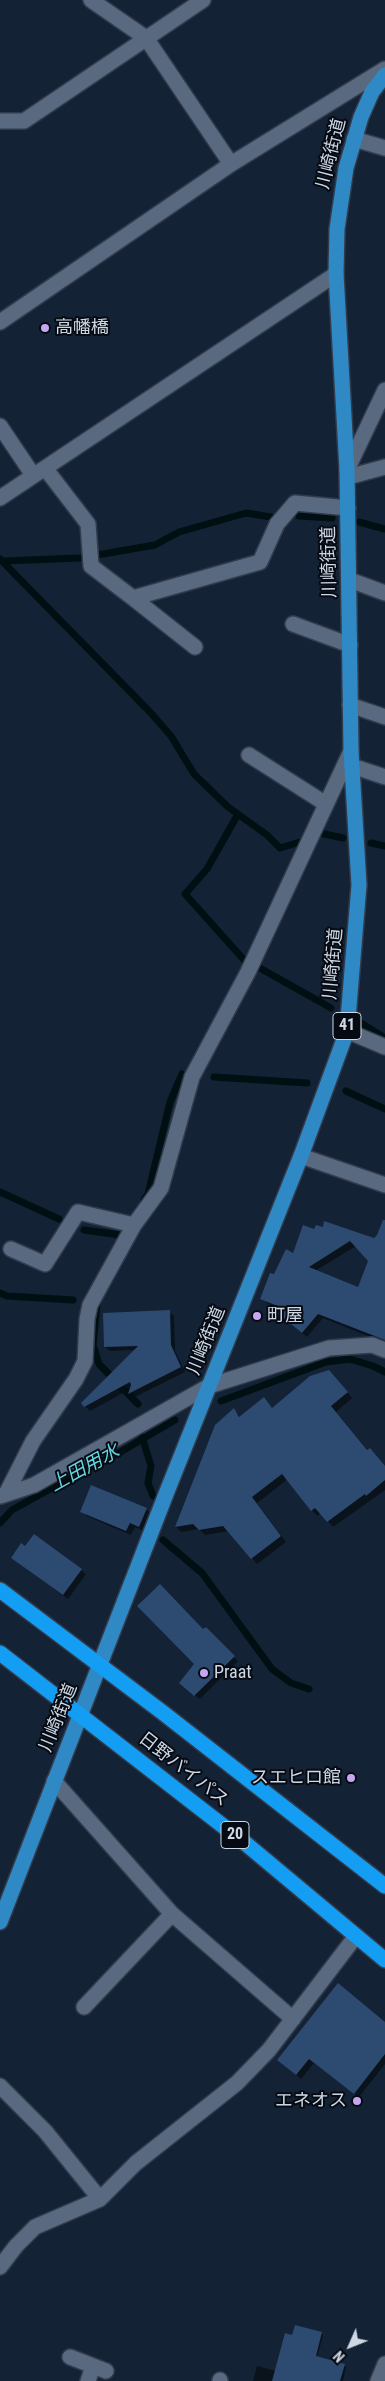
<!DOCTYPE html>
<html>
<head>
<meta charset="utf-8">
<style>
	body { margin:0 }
	#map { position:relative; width:385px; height:2381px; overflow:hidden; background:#132235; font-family:"Roboto Condensed",sans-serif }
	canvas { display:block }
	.north { position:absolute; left:325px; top:2321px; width:50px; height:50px; -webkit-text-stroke:4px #060b13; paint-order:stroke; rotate:226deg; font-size:14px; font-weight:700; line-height:20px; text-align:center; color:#ced8e5 }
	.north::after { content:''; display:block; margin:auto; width:18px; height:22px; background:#ced8e5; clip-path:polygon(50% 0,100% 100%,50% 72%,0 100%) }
</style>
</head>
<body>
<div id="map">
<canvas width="385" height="2381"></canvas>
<div class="north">N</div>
</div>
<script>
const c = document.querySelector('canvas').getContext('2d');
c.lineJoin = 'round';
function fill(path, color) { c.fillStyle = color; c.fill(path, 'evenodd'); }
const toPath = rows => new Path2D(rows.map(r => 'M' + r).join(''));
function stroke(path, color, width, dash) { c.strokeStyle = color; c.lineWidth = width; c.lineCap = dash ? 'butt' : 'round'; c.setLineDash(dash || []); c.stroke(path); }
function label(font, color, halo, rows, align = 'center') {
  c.font = font + ' "Roboto Condensed","Noto Sans JP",sans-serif'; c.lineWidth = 4; c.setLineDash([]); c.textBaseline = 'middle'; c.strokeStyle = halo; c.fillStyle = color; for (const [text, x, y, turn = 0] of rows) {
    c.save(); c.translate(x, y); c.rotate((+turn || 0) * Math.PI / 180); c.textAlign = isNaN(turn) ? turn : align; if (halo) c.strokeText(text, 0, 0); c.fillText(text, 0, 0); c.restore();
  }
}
fill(toPath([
	[315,1231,374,1240,385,1238,385,1343,323,1318,307,1337,282,1317,280,1309,267,1303,262,1298,275,1276],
	[356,1246,369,1261,359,1288,315,1271],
	[169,1312,174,1316,175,1351,185,1372,133,1398,129,1394,132,1388,90,1411,85,1406,135,1350,110,1351,105,1347],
	[334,1377,352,1398,336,1412,368,1451,385,1467,385,1490,333,1527,321,1513,317,1516,312,1510,288,1479,257,1503,286,1542,257,1564,229,1531,205,1535,199,1529,181,1532,176,1527,234,1409,240,1417,273,1410],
	[146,1509,151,1513,144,1531,135,1527,131,1535,87,1516,82,1512],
	[25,1548,81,1570,86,1574,68,1599,17,1562],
	[206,1629,238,1661,200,1699,185,1688,196,1664,204,1631],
	[385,2024,385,2064,359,2097,314,2063,301,2079,283,2064],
	[321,2333,323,2335,317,2358,344,2365,346,2367,343,2381,253,2381,257,2366,276,2371,293,2336]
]), '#0007');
stroke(toPath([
	[299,516,332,518],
	[359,522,385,529],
	[97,555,155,545,179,532,246,513,271,517],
	[0,559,150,712,171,736,194,774,228,807,267,835,280,848,300,842],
	[3,561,80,558],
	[238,814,207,869,185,894,245,961],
	[320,833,343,838],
	[371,843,385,846],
	[258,967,331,1008],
	[356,1020,385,1038],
	[214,1077,307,1083],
	[346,1091,385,1109],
	[0,1192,59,1219],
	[144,1200,148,1194,170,1102,182,1074],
	[84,1230,120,1235],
	[0,1293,7,1296,73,1300],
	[97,1304,93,1345,99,1364,138,1404],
	[221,1401,326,1362,350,1359,373,1366,385,1372],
	[142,1437,151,1466,148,1483,153,1496],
	[0,1523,12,1510,99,1462,117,1454,175,1420],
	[163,1540,202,1573,272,1669,291,1683,309,1689]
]), '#000f12', 7);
fill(toPath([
	[383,1220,385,1220,385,1340,318,1314,302,1333,276,1312,280,1307,260,1299,270,1273,274,1274,286,1249,293,1253,303,1225,314,1229,316,1225,323,1227,324,1221,374,1238,377,1235],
	[350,1241,368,1261,358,1287,309,1267],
	[170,1310,171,1345,181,1367,128,1394,131,1385,130,1382,84,1407,81,1403,138,1346,104,1347,103,1313],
	[329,1370,348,1392,331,1406,367,1450,370,1448,385,1466,385,1480,366,1496,365,1494,327,1522,315,1508,311,1511,282,1474,252,1497,281,1536,251,1559,223,1526,199,1530,193,1524,175,1527,215,1425,234,1408,239,1417,264,1397,272,1408,310,1376],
	[91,1485,147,1508,139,1527,130,1523,126,1531,80,1512],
	[34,1534,82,1569,63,1595,11,1558,21,1543,25,1546],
	[160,1584,203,1629,206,1627,235,1656,194,1696,179,1683,194,1664,137,1606],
	[338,1983,385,2022,385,2054,354,2094,309,2059,296,2075,277,2060],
	[295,2325,322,2332,316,2356,345,2364,340,2381,272,2381,285,2333,292,2335]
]), '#2d4a70');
const minor = toPath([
	[91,0,146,38,231,164],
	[0,121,24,121,203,0],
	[354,139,385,148],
	[0,322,231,164,385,69],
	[0,426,33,475],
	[45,468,88,524,91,566,133,598,260,562,277,524,295,503,348,508],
	[347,470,385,390],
	[348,477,385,467],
	[0,498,336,274],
	[350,580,385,593],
	[133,598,195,647],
	[293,624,350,645],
	[350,705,385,717],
	[249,755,326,804],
	[352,766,385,777],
	[347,1031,385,1047],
	[301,1156,385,1185],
	[11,1249,45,1264,78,1212,134,1225],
	[6,1494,33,1441,76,1379,85,1361,87,1319,90,1305,134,1225,161,1188,192,1077,248,972,351,751],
	[1,1496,34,1485,209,1386,329,1348,372,1345,385,1350],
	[54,1781,172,1914,293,2019],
	[84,2007,172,1914],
	[0,2086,45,2131,100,2199],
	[0,2267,16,2246,35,2227,100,2199,136,2163,237,2083,269,2050,356,1936],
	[70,2357,106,2371],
	[220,2380,220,2381],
	[88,2381,93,2366],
	[378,2381,385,2364]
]);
const major = toPath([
	[0,1922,166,1494,301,1156,347,1031,359,885,351,751,347,470,336,274,337,229,346,168,361,117,372,92,385,75]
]);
const highway = toPath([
	[0,1590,162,1712,385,1886],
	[0,1653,245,1843,385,1960]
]);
stroke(minor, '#323b4c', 18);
stroke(major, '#323b4c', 18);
stroke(highway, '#323b4c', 18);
stroke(minor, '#586980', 15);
stroke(major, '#2f89c5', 15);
stroke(highway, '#149ef3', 15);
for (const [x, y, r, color] of [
	[45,328,5,"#c6a6f0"],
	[257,1316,5,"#c6a6f0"],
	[204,1673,5,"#c6a6f0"],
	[351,1778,5,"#c6a6f0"],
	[357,2101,5,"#c6a6f0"]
]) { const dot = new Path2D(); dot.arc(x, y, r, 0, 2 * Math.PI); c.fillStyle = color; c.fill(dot); stroke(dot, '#060b13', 2); }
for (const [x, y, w] of [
	[347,1026,28],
	[235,1835,28]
]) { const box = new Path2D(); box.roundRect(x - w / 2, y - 13.5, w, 27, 4); c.fillStyle = '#060b13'; c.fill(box); stroke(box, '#ced8e5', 1); }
label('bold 16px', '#ced8e5', null, [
	["41",347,1026],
	["20",235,1835]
]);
label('18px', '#ced8e5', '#060b13', [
	["川崎街道",332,154,-76],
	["川崎街道",330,562,-91],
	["川崎街道",334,964,-85],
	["川崎街道",207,1341,-68],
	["川崎街道",59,1718,-68],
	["日野バイパス",183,1770,38]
]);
label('18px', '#ced8e5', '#060b13', [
	["高幡橋",55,328],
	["町屋",267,1316],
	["Praat",214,1673],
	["スエヒロ館",341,1778,"right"],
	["エネオス",347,2101,"right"]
], 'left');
label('italic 19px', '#64d6e1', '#060b13', [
	["上田用水",85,1469,-29]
]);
</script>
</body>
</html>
